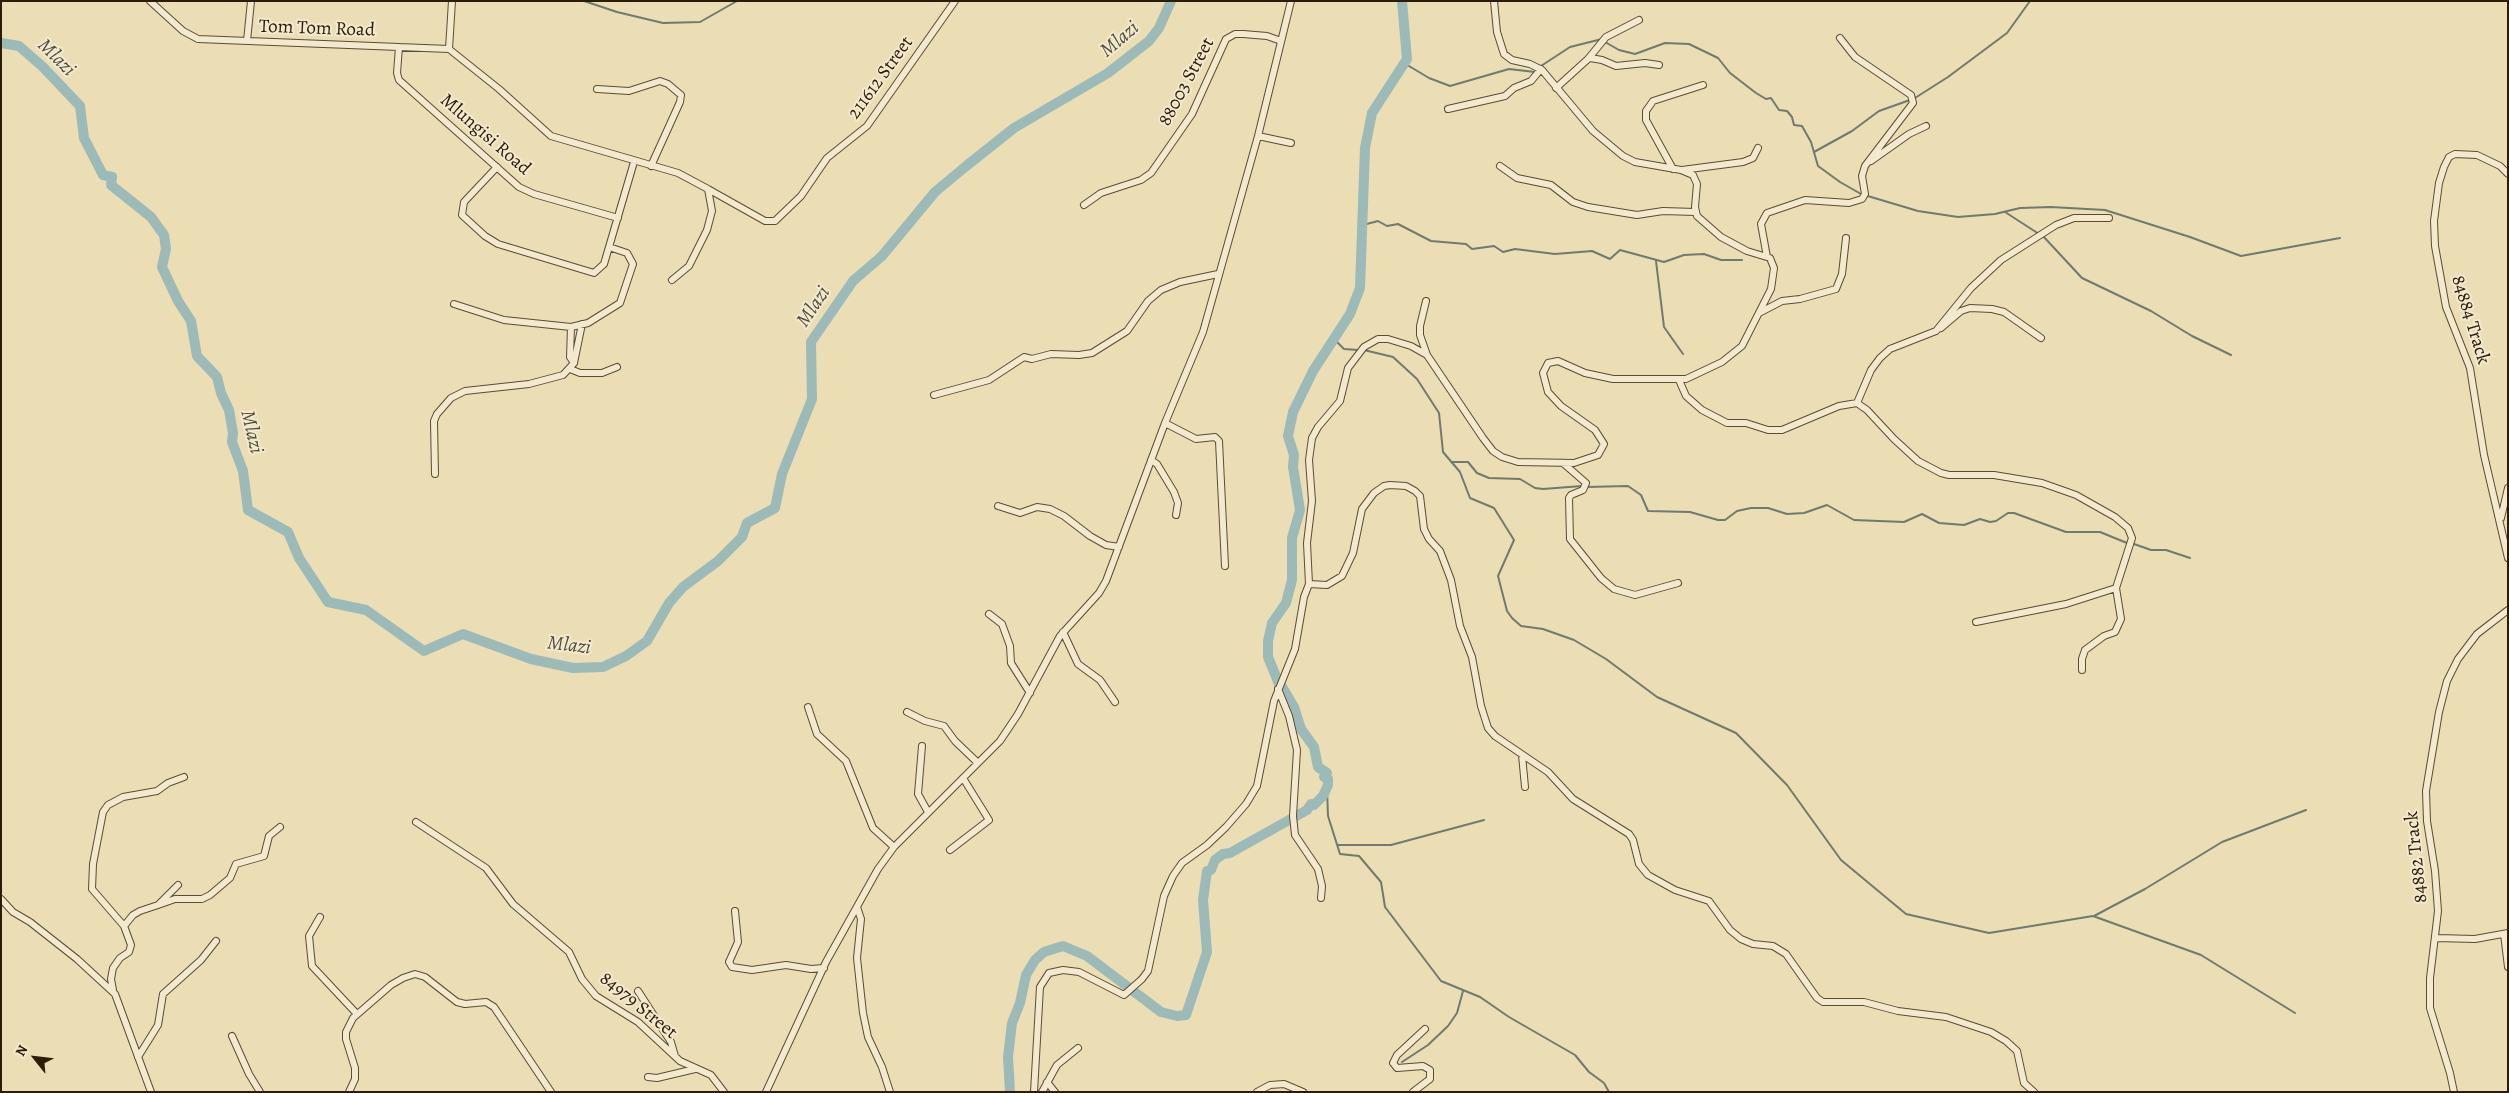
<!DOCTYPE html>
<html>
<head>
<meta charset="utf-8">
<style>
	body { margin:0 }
	#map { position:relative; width:2509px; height:1093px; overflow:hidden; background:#ebddb4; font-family:Alegreya,serif }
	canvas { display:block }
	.frame { position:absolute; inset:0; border:2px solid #2c1c05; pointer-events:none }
	.north { position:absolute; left:10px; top:1033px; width:50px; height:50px; -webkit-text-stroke:4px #f2e9ce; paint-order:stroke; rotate:299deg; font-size:14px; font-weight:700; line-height:20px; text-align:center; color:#2c1c05 }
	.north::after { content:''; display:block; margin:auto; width:18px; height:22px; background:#2c1c05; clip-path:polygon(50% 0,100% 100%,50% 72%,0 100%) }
</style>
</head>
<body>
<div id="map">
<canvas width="2509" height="1093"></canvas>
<div class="frame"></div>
<div class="north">N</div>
</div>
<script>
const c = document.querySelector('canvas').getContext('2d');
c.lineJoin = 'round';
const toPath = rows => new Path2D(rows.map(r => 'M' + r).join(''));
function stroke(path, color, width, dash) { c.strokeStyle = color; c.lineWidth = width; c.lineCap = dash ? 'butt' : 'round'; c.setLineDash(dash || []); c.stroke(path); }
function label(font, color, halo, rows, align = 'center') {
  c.font = font + ' Alegreya,serif'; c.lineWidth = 4; c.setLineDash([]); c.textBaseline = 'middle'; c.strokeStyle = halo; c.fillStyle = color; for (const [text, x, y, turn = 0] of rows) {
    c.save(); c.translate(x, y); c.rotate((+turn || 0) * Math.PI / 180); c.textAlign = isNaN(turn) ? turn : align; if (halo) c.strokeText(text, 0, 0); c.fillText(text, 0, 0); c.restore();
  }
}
stroke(toPath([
	[584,1,617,12,663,23,700,22,737,1],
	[1605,42,1619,50,1635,54,1665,43,1689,44,1718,58,1730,73,1756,93,1766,99,1771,98,1779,110,1787,111,1792,117,1794,125,1802,126,1811,142,1818,166,1840,182,1861,194,1918,211,1958,217,1995,214,2020,208,2051,207,2105,210,2190,237,2241,256,2340,238],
	[1404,63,1429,78,1450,86,1509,69,1535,72],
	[1541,66,1570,47,1602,39],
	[1915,98,1948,77,2007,33,2030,1],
	[1814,152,1852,131,1879,111,1910,100],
	[2005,212,2039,234],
	[1363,225,1378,221,1387,226,1398,224,1431,241,1466,244,1472,249,1494,246,1503,252,1515,249,1555,254,1592,251,1610,259,1620,250,1664,262,1684,255,1704,254,1721,260,1742,260],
	[2043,236,2082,278,2151,311,2192,336,2231,355],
	[1656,261,1664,327,1683,354],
	[1334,339,1344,349,1358,350],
	[1364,350,1393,357,1417,379,1439,413,1443,452,1460,472,1470,498,1494,508,1514,540,1498,576,1507,611,1512,618,1521,626,1543,629,1574,640,1606,659,1657,697,1736,733,1787,785,1841,860,1906,914,1989,933,2093,916,2201,955,2295,1013],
	[1451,462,1468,462,1477,473,1489,478,1520,479,1535,488,1543,489,1582,486],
	[1586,487,1628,486,1641,495,1648,511,1690,512,1718,520,1725,520,1737,511,1751,508,1768,508,1787,514,1804,513,1827,505,1854,520,1904,522,1922,514,1939,523,1964,525,1980,519,1990,522,1996,521,2008,513,2014,513,2066,532,2100,532,2127,543],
	[2134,544,2151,550,2166,550,2190,558],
	[1327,789,1328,816,1340,854,1359,856,1381,882,1385,907,1441,981,1480,997,1509,1017,1575,1055,1589,1072,1604,1083,1609,1092],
	[1338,845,1391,845,1484,820],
	[2094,916,2145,889,2222,842,2306,810],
	[1402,1062,1428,1045,1448,1026,1457,1013,1463,991]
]), '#6f7b70', 2);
stroke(toPath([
	[1,43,19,46,43,67,80,106,84,138,103,175,112,177,111,185,151,217,164,235,166,249,162,267,178,301,191,321,197,356,217,377,221,393,229,410,233,433,232,442,243,471,248,510,288,532,299,558,328,602,366,610,424,651,463,634,531,659,573,668,603,667,626,656,647,641,669,603,683,587,718,561,742,537,747,523,775,508,782,474,812,399,811,342,853,281,882,256,935,192,965,167,1014,128,1108,73,1149,41,1159,28,1171,1],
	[1279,684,1268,657,1268,641,1272,623,1286,603,1292,580,1292,538,1300,510,1293,467,1294,455,1288,436,1293,412,1313,371,1350,314,1360,288,1365,148,1372,113,1407,59,1402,1],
	[1010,1092,1008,1057,1012,1023,1020,1003,1026,975,1035,960,1044,952,1063,946,1087,956,1161,1012,1177,1016,1186,1015,1207,952,1203,900,1207,871,1211,870,1215,860,1223,854,1230,853,1307,810,1311,804,1314,805,1323,796,1328,785,1328,779,1324,777,1327,773,1318,767,1314,747,1301,729,1294,707,1281,685]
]), '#9cbab7', 10);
const minor = toPath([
	[150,1,183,31,198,39,449,49,452,1],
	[247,41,251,1],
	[399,47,397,73,399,80,519,187,534,194,618,218],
	[449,49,499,89,551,136,678,173,708,189,712,211,707,230,689,266,672,280],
	[1588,59,1590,58,1602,60,1616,66,1645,63,1659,65],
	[1556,88,1588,59,1606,37,1639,20],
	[597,89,629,91,660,81,668,84,681,95,680,102,651,166],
	[1448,109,1505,96,1514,88,1531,81,1541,69],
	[1258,136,1291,143],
	[1871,161,1909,134,1926,126],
	[1500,166,1517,178,1551,185,1573,202,1588,207,1637,215,1663,211,1695,212],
	[497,167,464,202,462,215,485,236,498,244,594,273,604,264,634,162],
	[1673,169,1646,120,1646,111,1653,101,1703,85],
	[1682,170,1743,162,1753,158,1758,148],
	[2508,174,2500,166,2477,155,2455,154,2449,157,2444,167,2439,183,2434,221,2435,246,2446,307,2470,368,2484,455,2508,558],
	[708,189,765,221,775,221,801,196,827,158,867,126,955,1],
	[1084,205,1101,193,1141,180,1151,173,1192,114,1226,39,1235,34,1243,34,1267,36,1281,41],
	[1767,257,1761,224,1767,213,1805,200,1849,203,1862,199,1865,194,1862,176,1865,166,1913,103,1911,95,1855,57,1840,38],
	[1426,301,1420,326,1420,335,1427,355],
	[454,304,504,320,571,327,588,323,620,303,633,264,627,253,609,247],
	[1759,313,1782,301,1800,299,1836,289,1842,274,1846,238],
	[571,327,570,357,574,363],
	[1941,328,1961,311,1970,308,1992,309,2004,312,2041,338],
	[570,369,580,373,602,373,617,367],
	[1679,380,1686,396,1702,410,1727,423,1746,423,1768,430,1782,430,1839,406,1857,403,1867,410,1894,439,1918,461,1941,473,1949,475,1994,475,2042,483,2076,495,2115,517,2128,528,2132,538,2116,588,2121,619,2115,632,2104,636,2085,650,2082,659,2082,670],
	[934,395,989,380,1024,357,1032,359,1051,354,1079,355,1092,353,1127,331,1148,301,1161,290,1180,282,1218,274],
	[1857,403,1871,370,1880,358,1890,349,1936,331,1971,288,2001,260,2056,225,2074,218,2109,218],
	[1165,423,1196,439,1215,437,1219,441,1225,566],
	[1151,460,1157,464,1174,492,1178,503,1176,515],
	[1563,463,1586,483,1583,490,1571,495,1569,498,1570,539,1601,578,1614,589,1635,595,1678,583],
	[435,474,434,421,437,414,451,398,465,391,529,384,563,375,574,363,582,324],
	[998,506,1020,513,1037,507,1050,509,1064,516,1090,536,1106,545,1119,547],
	[2501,518,2508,488],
	[1309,584,1327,585,1342,576,1353,553,1362,509,1374,493,1384,486,1390,485,1406,486,1415,491,1420,496,1424,529,1429,539,1440,551,1451,580,1460,626,1472,657,1481,706,1488,728,1495,736,1548,772,1573,799,1629,834,1633,840,1639,864,1648,875,1675,890,1709,901,1730,930,1741,939,1753,944,1773,946,1786,954,1817,998,1823,1002,1864,1002,1898,1011,1946,1017,1991,1032,2006,1041,2017,1051,2024,1083,2034,1092],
	[989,614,1002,624,1010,646,1011,663,1030,693],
	[1976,622,2066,604,2116,588],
	[1063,632,1078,664,1100,680,1115,702],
	[1278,689,1289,716,1297,750,1293,816,1295,835,1318,869,1322,886,1321,898],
	[808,707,817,734,846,761,873,828,894,847],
	[907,712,925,721,944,726,955,741,978,763],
	[922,746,918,794,928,812],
	[1522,755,1525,787],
	[416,822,486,868,513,904,569,952,582,979,596,996,638,1022,680,1061,711,1075,724,1092],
	[950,850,989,820,963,778],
	[1,899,13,912,30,922,77,959,115,994,151,1092],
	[158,905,175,899,202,899,210,895,230,878,236,864,264,856,269,836,280,827],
	[857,907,861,919,857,958,863,1013,868,1037,882,1067,890,1092],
	[735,911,738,942,729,962,732,967,752,970,786,965,811,969,824,968],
	[320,917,309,936,312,966,356,1013],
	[124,926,92,889,93,864,103,812,108,805,123,797,157,791,168,783,184,777],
	[2504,934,2508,967],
	[2436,938,2475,939,2508,933],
	[113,990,111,979,113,968,120,958,129,952,131,945,124,926,133,915,140,911,158,905,178,885],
	[638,991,671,1042,675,1056],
	[232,1036,249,1074,260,1092],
	[138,1057,158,1025,163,994,201,960,216,941],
	[648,1077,657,1078,695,1069],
	[1047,1082,1055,1092],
	[349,1092,355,1079,355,1068,346,1039,346,1032,353,1018,391,985,403,978,415,974,425,977,457,1002,465,1004,486,1002,494,1007,551,1092],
	[766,1092,826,962,878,869,894,847,1000,741,1018,714,1060,636,1099,593,1106,581,1165,423,1203,332,1258,136,1291,1],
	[1034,1092,1040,987,1049,973,1063,970,1079,972,1124,995,1142,979,1148,971,1164,896,1173,876,1182,863,1207,845,1226,827,1246,804,1257,786,1274,701,1295,649,1304,597,1309,584,1307,543,1312,501,1309,460,1312,438,1318,427,1340,401,1348,368,1364,347,1378,339,1388,339,1411,346,1427,355,1483,438,1493,451,1502,457,1518,462,1574,463,1598,455,1604,444,1595,430,1561,406,1548,392,1543,373,1548,363,1558,361,1585,373,1613,379,1686,379,1722,362,1742,346,1771,289,1774,268,1770,258,1747,251,1721,237,1697,216,1695,207,1697,184,1693,175,1681,170,1635,162,1623,156,1593,131,1542,70,1530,64,1512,60,1504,54,1497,32,1494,1],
	[1042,1092,1057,1065,1078,1048],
	[1257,1092,1270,1085,1284,1084,1303,1092],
	[1413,1092,1430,1079,1430,1070,1423,1066,1397,1068,1393,1063,1397,1055,1425,1029],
	[2454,1092,2450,1073,2430,1008,2430,978,2438,911,2435,871,2427,821,2426,791,2439,712,2447,681,2458,659,2477,634,2508,610]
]);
stroke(minor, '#5c4c31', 8);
stroke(minor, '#f2e9ce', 6);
label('19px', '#2c1c05', '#f2e9ce', [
	["Tom Tom Road",317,29,2],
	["211612 Street",881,78,-54],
	["88003 Street",1187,82,-62],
	["Mlungisi Road",485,135,41],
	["84884 Track",2470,320,73],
	["84882 Track",2417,857,-96],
	["84979 Street",638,1006,39]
]);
label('italic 20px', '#4e4b3a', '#f2e9ce', [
	["Mlazi",1120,40,-40],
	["Mlazi",56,58,45],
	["Mlazi",814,307,-56],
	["Mlazi",251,432,77],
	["Mlazi",569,646,7]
]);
</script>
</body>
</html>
